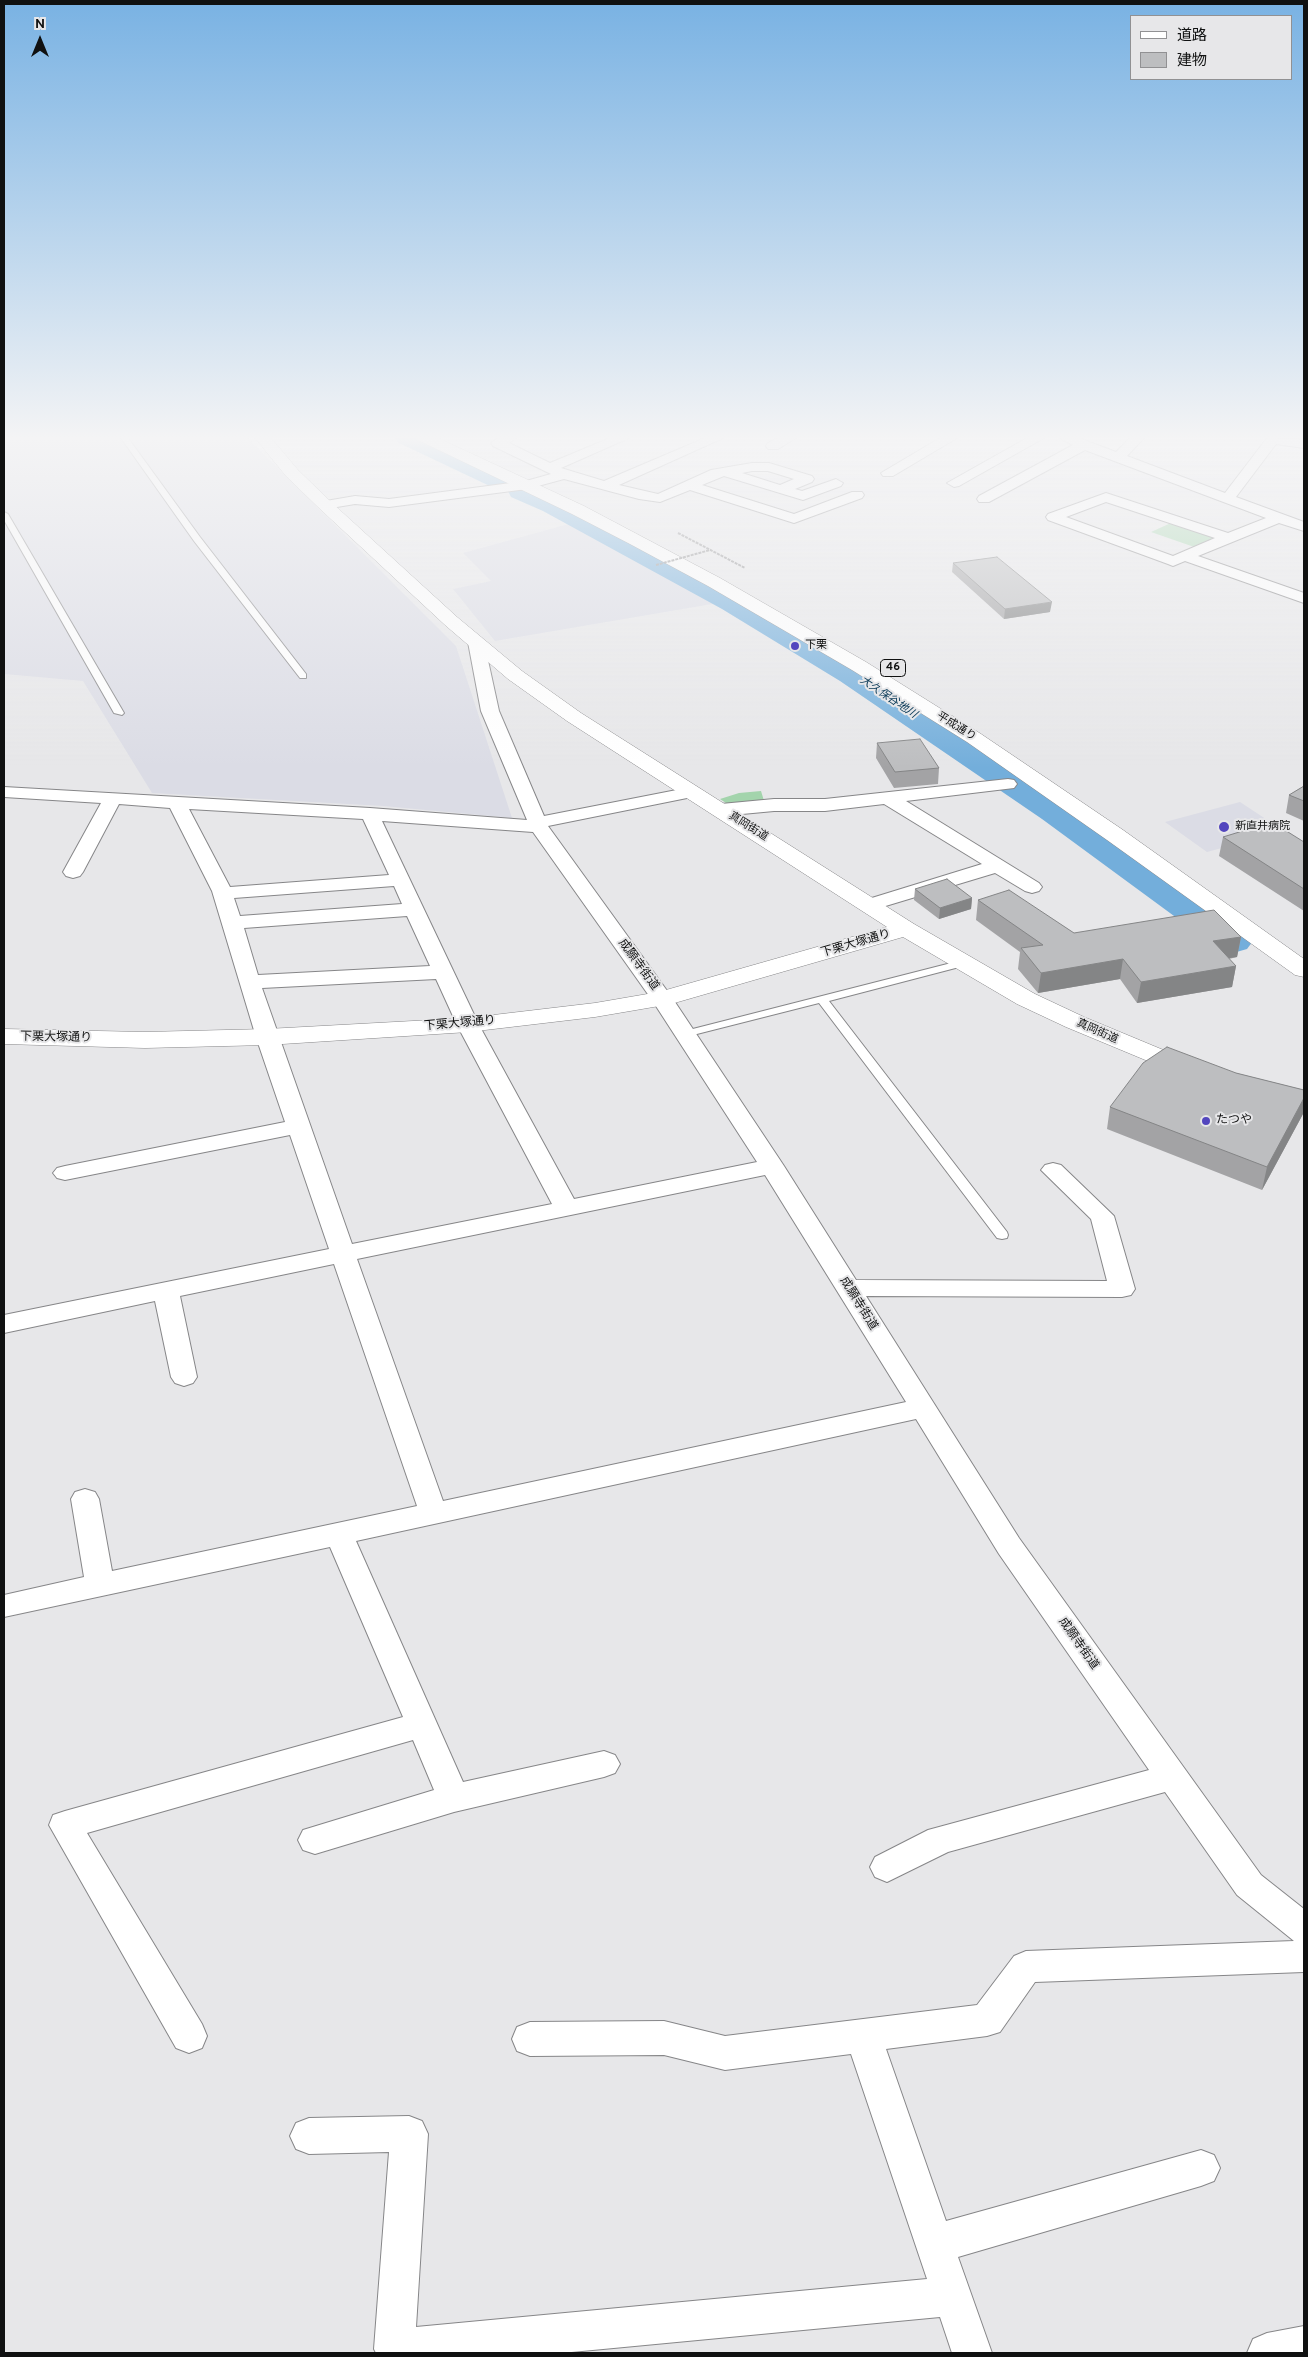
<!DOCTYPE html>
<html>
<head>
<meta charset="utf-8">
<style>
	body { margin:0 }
	#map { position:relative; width:1308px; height:2357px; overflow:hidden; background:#e7e7e9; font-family:Overpass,"Noto Sans JP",sans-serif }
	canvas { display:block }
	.frame { position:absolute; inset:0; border:5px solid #101111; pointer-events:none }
	.legend { position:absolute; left:1130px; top:15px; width:162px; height:65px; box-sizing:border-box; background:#e7e7e9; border:1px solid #919193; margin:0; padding:6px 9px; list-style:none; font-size:15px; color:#101111 }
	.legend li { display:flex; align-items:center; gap:10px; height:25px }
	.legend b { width:25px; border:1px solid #919193 }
	.north { position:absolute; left:15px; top:15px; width:50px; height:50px; -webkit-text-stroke:4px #e7e7e9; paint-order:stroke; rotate:0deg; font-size:14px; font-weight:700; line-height:20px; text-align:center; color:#101111 }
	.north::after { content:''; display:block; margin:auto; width:18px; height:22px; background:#101111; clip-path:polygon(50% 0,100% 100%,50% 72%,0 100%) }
</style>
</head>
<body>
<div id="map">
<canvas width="1308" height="2357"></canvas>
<div class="frame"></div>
<ul class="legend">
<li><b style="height:6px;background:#fff"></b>道路</li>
<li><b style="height:14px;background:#bdbec0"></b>建物</li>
</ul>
<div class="north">N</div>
</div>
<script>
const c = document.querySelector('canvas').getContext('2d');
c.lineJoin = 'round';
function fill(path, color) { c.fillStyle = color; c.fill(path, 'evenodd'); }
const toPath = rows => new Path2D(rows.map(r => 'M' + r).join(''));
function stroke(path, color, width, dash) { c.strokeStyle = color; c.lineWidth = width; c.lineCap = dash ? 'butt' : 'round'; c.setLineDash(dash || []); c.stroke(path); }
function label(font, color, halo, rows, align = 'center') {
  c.font = font + ' Overpass,"Noto Sans JP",sans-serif'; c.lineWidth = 4; c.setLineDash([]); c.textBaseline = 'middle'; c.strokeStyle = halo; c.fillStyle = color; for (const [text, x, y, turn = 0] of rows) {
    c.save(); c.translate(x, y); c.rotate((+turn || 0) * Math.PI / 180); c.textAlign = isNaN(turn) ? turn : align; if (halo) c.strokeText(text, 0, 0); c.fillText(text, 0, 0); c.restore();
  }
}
fill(toPath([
	[4,438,248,438,456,646,512,818,383,806,152,793,83,681,4,674],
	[572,523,718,603,495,641,453,589,491,581,463,553],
	[1240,802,1284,831,1207,852,1165,822]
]), '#dbdce5');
fill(toPath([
	[1173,522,1212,536,1213,541,1197,548,1151,532],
	[761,791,765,804,732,807,720,799,739,793]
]), '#a3d4ac');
fill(toPath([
	[395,438,430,438,516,477,519,483,531,485,563,499,744,597,862,667,1068,803,1247,933,1253,941,1247,949,1233,953,1219,949,1042,819,840,681,722,609,543,511,511,497,508,491,496,489,399,443,395,438]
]), '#73aedb');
const lane = toPath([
	[121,438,128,438,200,537,306,674,306,678,300,678,194,541,121,438],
	[4,512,8,514,124,713,122,715,114,713,4,520,4,512],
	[963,960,968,963,967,965,829,1001,1007,1232,1008,1235,1007,1238,1002,1239,997,1238,819,1003,685,1037,679,1034,681,1032,963,960]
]);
const street = toPath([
	[498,438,516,438,509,443,550,463,610,438,629,438,561,468,604,481,705,438,723,438,619,485,658,494,711,470,752,463,769,463,812,476,814,479,812,482,795,489,802,491,836,479,843,483,841,486,803,500,724,476,702,485,794,514,852,492,862,492,864,495,862,498,794,523,690,490,660,502,639,499,564,479,527,489,389,507,355,504,325,509,318,505,320,502,355,496,389,499,526,481,551,474,493,446,491,443,498,438],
	[752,471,768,471,794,479,780,485,742,473,752,471],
	[778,438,796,438,778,449,768,449,766,446,768,443,778,438],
	[940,438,957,438,893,476,883,476,881,473,940,438],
	[1027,438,1044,438,959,486,954,487,947,483,1027,438],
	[1060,438,1079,438,1116,452,1130,438,1144,438,1127,456,1225,493,1267,438,1304,440,1304,448,1276,444,1236,497,1304,522,1304,531,1279,523,1198,556,1304,593,1304,603,1185,561,1173,566,1168,564,1048,520,1046,517,1048,514,1106,493,1228,533,1266,518,1085,450,989,502,979,502,977,499,979,496,1073,445,1060,438],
	[1106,502,1215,538,1173,556,1066,517,1106,502],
	[476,637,482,639,484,642,499,711,544,816,692,787,698,788,701,792,698,796,692,797,548,826,673,999,784,1166,856,1280,1107,1281,1091,1219,1041,1170,1045,1165,1053,1163,1061,1165,1114,1216,1135,1289,1131,1295,1122,1297,866,1296,1019,1538,1261,1875,1304,1909,1304,1972,1035,1982,1000,2032,987,2036,886,2049,946,2221,1201,2150,1214,2155,1220,2168,1214,2181,1201,2186,958,2257,992,2353,952,2353,940,2317,561,2353,376,2353,374,2349,389,2152,309,2154,296,2149,290,2136,296,2123,309,2118,409,2116,422,2121,428,2134,416,2327,927,2279,851,2054,725,2070,664,2055,530,2056,517,2051,512,2039,517,2027,530,2022,664,2021,725,2036,977,2005,1014,1956,1026,1951,1294,1941,1237,1895,1165,1792,948,1852,887,1882,875,1877,870,1867,875,1857,928,1830,1149,1770,999,1554,916,1419,356,1541,463,1782,604,1751,615,1755,620,1764,615,1773,604,1777,454,1812,315,1854,303,1850,298,1840,303,1830,434,1790,413,1740,87,1833,202,2024,207,2036,202,2048,189,2053,176,2048,49,1825,53,1815,65,1811,403,1717,330,1547,4,1617,4,1595,84,1577,71,1499,75,1492,85,1489,95,1492,99,1499,112,1571,417,1506,334,1264,180,1296,197,1377,193,1383,184,1386,175,1383,171,1377,155,1301,4,1333,4,1315,329,1249,290,1135,65,1180,57,1178,53,1173,57,1168,65,1166,285,1122,256,1037,212,891,170,808,119,804,83,872,80,876,73,878,66,876,63,872,101,803,4,797,4,787,370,808,527,820,481,711,468,642,470,639,476,637],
	[189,809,363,819,389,875,230,887,189,809],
	[382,821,533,832,652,1000,757,1162,574,1199,479,1025,382,821],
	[394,886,402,904,240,916,234,898,394,886],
	[407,916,430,966,258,975,244,928,407,916],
	[436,979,457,1025,552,1204,352,1244,262,988,436,979],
	[765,1175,906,1402,443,1501,357,1259,765,1175],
	[1008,779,1014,780,1017,784,1014,788,906,801,1039,883,1042,887,1039,891,1032,893,1025,891,995,873,869,911,862,909,859,905,862,901,982,864,884,804,825,811,774,811,721,816,714,814,712,810,714,806,721,804,774,799,825,799,1008,779],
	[1304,2326,1304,2353,1247,2353,1253,2339,1267,2333,1304,2326]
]);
const secondary = toPath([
	[255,438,271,438,298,470,331,502,457,617,522,671,581,713,914,924,1035,994,1084,1017,1197,1064,1201,1069,1197,1074,1188,1077,1179,1074,1066,1027,1017,1004,903,937,671,1004,595,1017,468,1032,267,1045,145,1048,4,1044,4,1029,145,1032,267,1029,468,1018,595,1003,659,992,887,927,567,721,508,679,445,625,319,508,286,476,255,438]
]);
const primary = toPath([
	[418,438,438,438,584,506,720,578,866,662,981,734,1123,830,1304,959,1304,977,1295,975,1107,840,967,742,852,670,708,586,630,544,572,514,420,441,418,438]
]);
stroke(lane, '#868688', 2);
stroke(street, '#868688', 2);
stroke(secondary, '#868688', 1);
stroke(primary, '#868688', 1);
stroke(toPath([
	[678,533,745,568]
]), '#919193', 2, [3, 1]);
fill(lane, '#fff');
fill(street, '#fff');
fill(secondary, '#fff');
fill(primary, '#fff');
stroke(toPath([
	[656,565,710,550]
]), '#919193', 2, [3, 1]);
fill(toPath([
	[953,563,1050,612,1004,619,952,572],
	[877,743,939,768,938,784,894,788,876,758],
	[1304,786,1304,821,1286,813,1289,795],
	[1223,837,1304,842,1304,911,1219,856],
	[915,889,972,898,971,909,939,919,914,900],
	[978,900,1074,933,1241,937,1237,957,1229,959,1236,966,1232,987,1137,1003,1120,979,1038,993,1018,969,1020,952,976,920],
	[1236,1073,1304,1090,1304,1107,1303,1114,1262,1190,1107,1129,1110,1107]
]), '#a3a3a5');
fill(toPath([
	[1052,602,1050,612,1004,619,1005,609],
	[972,898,971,909,939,919,940,908],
	[1241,937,1237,957,1209,961,1213,941],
	[1123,959,1120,979,1038,993,1041,973],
	[1236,966,1232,987,1137,1003,1141,982],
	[1304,1098,1304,1107,1303,1114,1262,1190,1267,1167]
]), '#848586');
const building = toPath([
	[997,557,1052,602,1005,609,953,563,997,557],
	[920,739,939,768,895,772,877,743,920,739],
	[1304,786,1304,801,1289,795,1304,786],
	[1272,822,1304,842,1304,889,1223,837,1272,822],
	[947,879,972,898,940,908,915,889,947,879],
	[1009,890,1074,933,1214,910,1241,937,1213,941,1236,966,1141,982,1123,959,1041,973,1021,948,1043,945,978,900,1009,890],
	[1167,1047,1236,1073,1304,1090,1304,1098,1267,1167,1110,1107,1143,1063,1167,1047]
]);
fill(building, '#bdbec0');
stroke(building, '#848586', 1);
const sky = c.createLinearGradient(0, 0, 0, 768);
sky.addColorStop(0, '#79b2e3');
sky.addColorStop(0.57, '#f4f4f5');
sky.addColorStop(1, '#f4f4f500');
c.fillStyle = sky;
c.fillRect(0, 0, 1308, 768);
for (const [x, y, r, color] of [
	[795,646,5,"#5346be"],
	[1224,827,6,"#5346be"],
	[1206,1121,5,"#5346be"]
]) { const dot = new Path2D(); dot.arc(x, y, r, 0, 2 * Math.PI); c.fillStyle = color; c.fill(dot); stroke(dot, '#e7e7e9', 2); }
label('11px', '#101111', '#e7e7e9', [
	["下栗",805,646],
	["新直井病院",1235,827]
], 'left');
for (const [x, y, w] of [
	[893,668,25]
]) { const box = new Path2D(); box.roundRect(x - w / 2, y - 8.5, w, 17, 4); c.fillStyle = '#e7e7e9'; c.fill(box); stroke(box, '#101111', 1); }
label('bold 11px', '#101111', null, [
	["46",893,668]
]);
label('italic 11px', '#063755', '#e7e7e9', [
	["大久保谷地川",888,698,34]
]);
label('11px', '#101111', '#e7e7e9', [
	["平成通り",956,727,32],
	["真岡街道",748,827,32],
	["真岡街道",1097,1032,24]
]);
label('12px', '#101111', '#e7e7e9', [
	["下栗大塚通り",856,944,-16],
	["成願寺街道",638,965,54],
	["下栗大塚通り",460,1024,-5],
	["下栗大塚通り",56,1038,1],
	["成願寺街道",858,1304,58],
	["成願寺街道",1078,1644,55]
]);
label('12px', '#101111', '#e7e7e9', [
	["たつや",1216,1121]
], 'left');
</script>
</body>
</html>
